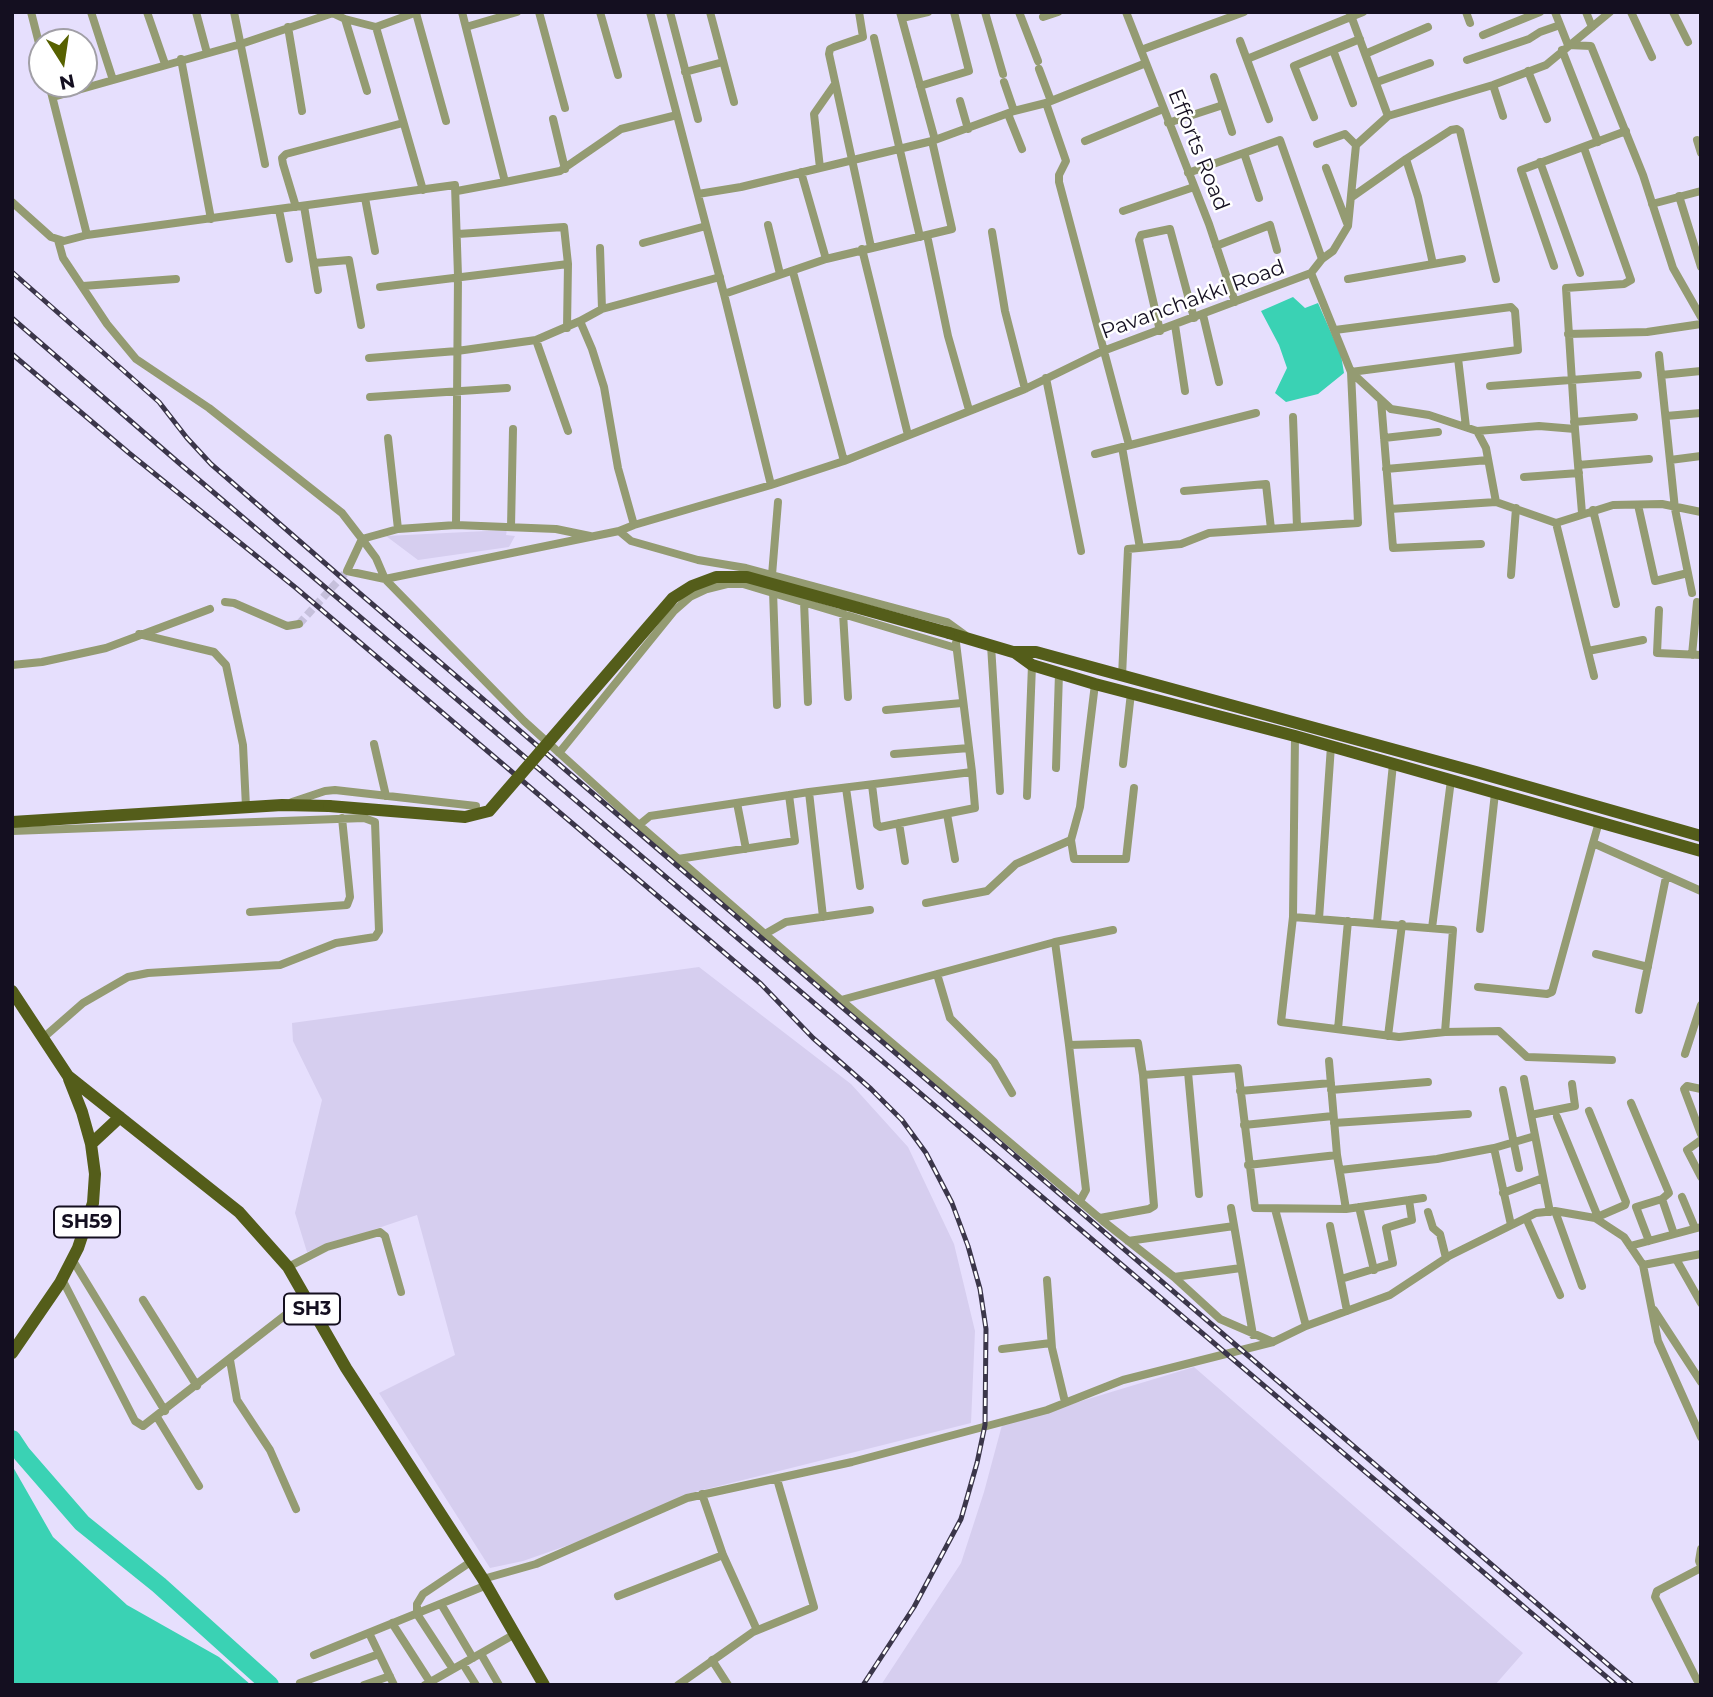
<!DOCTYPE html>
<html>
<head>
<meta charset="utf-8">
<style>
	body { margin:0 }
	#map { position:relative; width:1713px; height:1697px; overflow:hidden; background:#e6dffd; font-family:Montserrat,sans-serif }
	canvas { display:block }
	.frame { position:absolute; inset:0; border:14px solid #140f20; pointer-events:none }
	.north { position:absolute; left:28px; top:28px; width:70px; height:70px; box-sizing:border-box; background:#fff; border:2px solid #a19fa6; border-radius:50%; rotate:168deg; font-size:19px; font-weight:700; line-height:28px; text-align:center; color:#140f20 }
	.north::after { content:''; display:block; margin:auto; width:24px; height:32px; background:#576100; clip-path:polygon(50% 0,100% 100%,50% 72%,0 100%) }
</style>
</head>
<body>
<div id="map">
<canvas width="1713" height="1697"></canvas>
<div class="frame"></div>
<div class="north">N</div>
</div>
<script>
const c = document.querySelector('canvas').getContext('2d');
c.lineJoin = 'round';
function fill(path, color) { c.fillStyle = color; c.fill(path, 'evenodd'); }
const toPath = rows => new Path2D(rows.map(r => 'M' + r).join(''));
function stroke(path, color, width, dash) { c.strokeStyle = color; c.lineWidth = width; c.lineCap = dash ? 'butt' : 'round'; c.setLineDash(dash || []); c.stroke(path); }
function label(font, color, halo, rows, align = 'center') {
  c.font = font + ' Montserrat,sans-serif'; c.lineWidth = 5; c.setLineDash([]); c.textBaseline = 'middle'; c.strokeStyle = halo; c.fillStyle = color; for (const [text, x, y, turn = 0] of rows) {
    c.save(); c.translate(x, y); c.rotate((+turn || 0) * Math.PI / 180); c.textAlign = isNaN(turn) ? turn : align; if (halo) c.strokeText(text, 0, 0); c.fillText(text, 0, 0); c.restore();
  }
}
fill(toPath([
	[507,530,506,535,515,536,509,547,418,560,386,536],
	[699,967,851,1084,908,1147,954,1244,975,1331,971,1423,687,1494,586,1539,523,1561,490,1568,379,1393,455,1355,417,1215,307,1252,295,1213,322,1100,293,1041,292,1023],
	[1194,1367,1523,1653,1495,1685,881,1685,961,1563,984,1492,1002,1425]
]), '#d6ceef');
fill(toPath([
	[1293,297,1305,308,1318,303,1341,355,1344,373,1318,394,1286,402,1275,393,1287,368,1279,345,1261,311],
	[13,1467,53,1537,127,1605,219,1657,251,1685,12,1685]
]), '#3ad2b4');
stroke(toPath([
	[12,1439,22,1454,82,1523,159,1585,270,1685]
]), '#3ad2b4', 18);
stroke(toPath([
	[299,624,347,571]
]), '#c6c0dc', 8, [8, 4]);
stroke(toPath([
	[31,12,42,55],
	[91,12,113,80],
	[147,12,165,64],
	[196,12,207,53],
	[234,12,265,164],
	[330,12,345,19,367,91],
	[539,12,565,108],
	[600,12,618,75],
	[670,12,698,119],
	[710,12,734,102],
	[859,12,863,37,834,47,830,49,829,54,871,247],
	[900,12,935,140],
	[985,12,1003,74],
	[1019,12,1038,61],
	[1126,12,1209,224,1235,302],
	[1466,12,1470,23],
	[1555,12,1568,45],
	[1586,12,1592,27],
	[1631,12,1652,57],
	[1673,12,1688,42],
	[416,13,446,121],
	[1350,13,1388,116],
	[1043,17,1058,12],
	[902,18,928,12],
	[345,19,376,27,417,12],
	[288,27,302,111],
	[376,27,423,190],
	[466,27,517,12],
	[1483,35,1540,12],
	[874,38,920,237],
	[1240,41,1269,119],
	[1568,45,1591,46,1643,175,1673,268,1701,317],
	[1141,50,1244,12],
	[1333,50,1353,103],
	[1562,50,1598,142],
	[1365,54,1428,27],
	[181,59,211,219],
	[1247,59,1363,12],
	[1467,60,1529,39,1540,32,1560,25],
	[1039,69,1051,101],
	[1528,71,1547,119],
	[685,72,723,62],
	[1214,77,1232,132],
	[1004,82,1014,111],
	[1377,82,1430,63],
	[49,84,87,235],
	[1493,85,1503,116],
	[920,86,969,71,954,12],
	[53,97,241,44,330,14],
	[960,101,968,129],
	[1046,103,1066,161,1059,175,1059,182,1129,445],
	[1008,114,1022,149],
	[1314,117,1294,66,1360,39],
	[553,119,565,169],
	[1168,123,1223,105],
	[1697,140,1701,153],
	[1085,141,1163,109],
	[1317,144,1345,134,1356,145],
	[1244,153,1259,198],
	[1406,159,1451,130,1457,129,1460,131,1496,279],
	[1540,162,1580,273],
	[820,168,814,114,835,84],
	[1326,168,1347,223],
	[801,172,826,259],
	[1188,173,1280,140,1322,259],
	[505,182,560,171,621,129,677,115],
	[457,191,505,182,462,12],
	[698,194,741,187,932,141,1014,111,1046,103,1146,63],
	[1679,196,1701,267],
	[365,198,375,251],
	[12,202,51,237,64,241,87,235,455,185,458,276,456,525,556,529,590,536],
	[1652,204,1701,191],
	[304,206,318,290],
	[296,207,283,164,282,158,286,154,403,123],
	[279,210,289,259],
	[1123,211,1194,187],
	[768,225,780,274],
	[992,232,1005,311,1025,389],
	[458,234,564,227,568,264,567,328],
	[927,235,948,336,969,410],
	[58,240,63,258,107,324,136,359,209,408,342,513,362,539,347,571,385,579],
	[643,243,706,226],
	[1216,246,1270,225,1277,250],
	[600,248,602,309],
	[862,249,908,435],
	[314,263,349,260,361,325],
	[1433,264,1462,259],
	[1554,266,1521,170,1626,131],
	[793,272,844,461],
	[1311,273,1351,372,1391,409,1429,415,1477,431,1486,448,1496,502,1556,523,1613,505,1662,504,1701,512],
	[1348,279,1433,264,1418,197,1406,159,1352,197],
	[83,286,176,279],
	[380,287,568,264],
	[724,294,826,259,952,229,932,141],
	[1203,315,1219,382],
	[1175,325,1185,391],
	[1160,331,1139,240,1141,235,1170,229,1194,318],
	[1568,334,1647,332,1701,324],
	[536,340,568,431],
	[1659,355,1675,509,1692,593],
	[369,358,457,351,536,340,580,321],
	[1458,358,1466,427],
	[1661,375,1701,371],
	[1046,378,1081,551],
	[1490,386,1638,375],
	[370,397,507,388],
	[1381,400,1393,548,1481,544],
	[1666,416,1701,413],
	[1293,417,1297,527],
	[1574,422,1634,417],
	[1575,429,1566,288,1624,284,1631,280,1584,148],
	[1477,431,1539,426,1575,429,1582,513],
	[388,438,398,529],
	[1384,438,1438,432],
	[1122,447,1140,548],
	[1095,454,1256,413],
	[1670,460,1701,456],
	[1578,465,1649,459],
	[1386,469,1488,460],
	[1524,477,1579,473],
	[771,485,844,461,1025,389,1103,351,1311,273,1322,259,1333,251,1348,226,1356,145,1388,116,1493,85,1546,65,1610,12],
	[1184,491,1266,484,1271,529],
	[1638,505,1655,581,1688,573],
	[1390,509,1496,502],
	[1593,510,1616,604],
	[1556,523,1594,676],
	[456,525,398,529,362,539,376,558,385,579,524,721,639,825,841,1000,1103,1221,1174,1277,1220,1319,1273,1342],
	[634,525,618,468,604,387,592,349,580,321,602,309,720,277],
	[511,527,513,429],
	[619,531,631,541,698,560,746,568,947,622,965,635],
	[772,575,778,502],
	[1511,575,1516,508],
	[385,579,619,531,634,525,771,485,724,294,650,12],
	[773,591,777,705],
	[804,601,808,702],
	[225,602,234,603,287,626,299,624],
	[1659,610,1657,653,1701,655],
	[843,613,848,697],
	[139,634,214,652,226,665,243,745,246,807],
	[991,645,1000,791],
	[1588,651,1643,640],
	[1692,655,1697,602],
	[12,665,42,662,106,648,210,609],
	[1122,676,1128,549,1181,544,1209,533,1358,523,1351,372,1518,350,1515,311,1511,307,1335,330],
	[1095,684,1080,807,1071,840,1074,859,1126,859,1134,788],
	[886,710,962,703],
	[1295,736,1293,917,1281,1022,1399,1037,1445,1032,1499,1031,1527,1057,1612,1060],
	[374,744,386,796],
	[559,753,674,611,690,597,707,589,727,584,743,584,956,648],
	[894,754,969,748],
	[1123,764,1131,693],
	[1056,768,1059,673],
	[872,785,877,825,880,827,975,808,972,772],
	[846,788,860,886],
	[809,792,823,917],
	[1027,796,1032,665],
	[292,802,325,791,335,790,476,806],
	[737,803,746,849],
	[947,814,955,859],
	[1599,822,1593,843,1701,891],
	[899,823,905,861],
	[639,825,650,816,809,792,972,772,956,643],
	[12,831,364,818,375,822,379,931,375,937,336,943,280,965,148,973,128,977,83,1003,43,1038],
	[678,859,795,841,789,795],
	[926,903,987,891,1016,864,1071,840],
	[250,912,347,905,350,897,342,818],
	[1293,917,1453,930,1445,1032],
	[1319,919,1331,746],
	[1377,922,1393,764],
	[1432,928,1451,780],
	[1480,929,1495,793],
	[765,934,786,922,870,910],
	[1055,942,1113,930],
	[1596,954,1648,967],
	[937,974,950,1018,994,1062,1012,1093],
	[1478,987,1547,994,1552,992,1593,843],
	[841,1000,1055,942,1069,1045,1138,1043,1143,1075,1238,1068,1255,1208,1346,1209,1423,1198],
	[1639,1010,1666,877],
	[1338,1029,1348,921],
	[1388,1036,1402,924],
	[1069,1045,1086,1190,1080,1201],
	[1685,1054,1701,1005],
	[1329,1061,1337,1155,1346,1209],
	[1188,1072,1199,1194],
	[1524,1079,1550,1212],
	[1701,1089,1687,1086,1684,1089,1701,1134],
	[1331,1090,1428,1082],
	[1503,1090,1519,1168],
	[1240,1091,1331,1083],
	[1631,1103,1669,1193,1662,1199,1636,1207,1649,1241],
	[1589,1111,1626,1202,1625,1205,1595,1218],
	[1531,1115,1575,1106,1572,1084],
	[1557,1117,1598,1217],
	[1334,1123,1468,1114],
	[1244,1125,1333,1116],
	[1701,1140,1687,1150,1701,1177],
	[1494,1148,1511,1225],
	[1248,1165,1337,1155],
	[1340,1170,1437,1159,1494,1148,1535,1136],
	[1503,1193,1543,1178],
	[1682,1197,1695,1228],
	[1662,1199,1674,1234],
	[1359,1207,1374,1270],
	[1231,1208,1253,1335],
	[1275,1209,1306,1326],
	[1555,1211,1582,1286],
	[1428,1212,1433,1228,1440,1234,1446,1258],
	[1100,1218,1149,1209,1154,1206,1143,1075],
	[1526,1218,1560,1295],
	[1330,1226,1347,1311],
	[1128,1241,1234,1226],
	[1630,1246,1701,1227],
	[72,1259,165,1411],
	[1676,1259,1701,1303],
	[1643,1265,1658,1341,1701,1437],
	[288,1267,327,1247,380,1232,385,1236,401,1292],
	[1174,1277,1241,1268],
	[62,1279,135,1421,143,1426,306,1299],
	[1341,1279,1393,1263,1386,1228,1412,1220,1409,1200],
	[1047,1280,1052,1348,1065,1402],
	[143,1300,197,1386],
	[1654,1310,1701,1382],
	[1002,1349,1051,1343],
	[230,1360,237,1400,270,1450,296,1509],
	[157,1417,199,1486],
	[702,1494,723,1555,757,1630],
	[1701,1549,1699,1561,1701,1566],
	[1701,1568,1657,1591,1655,1597,1697,1680,1701,1681],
	[483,1579,536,1564,687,1498,852,1462,1047,1410,1123,1380,1273,1342,1306,1326,1390,1295,1449,1256,1536,1213,1555,1211,1595,1218,1624,1237,1643,1265,1701,1254],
	[618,1596,723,1555],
	[441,1604,473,1658],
	[392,1623,430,1682],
	[369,1633,394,1685],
	[481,1654,499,1685],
	[314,1655,487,1585],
	[712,1660,728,1685],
	[463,1664,476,1685],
	[453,1669,417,1614,417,1604,423,1594,472,1561],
	[300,1683,379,1654],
	[364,1685,390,1676],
	[425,1685,515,1634],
	[678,1685,753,1632,814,1607,777,1479]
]), '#949b72', 8);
stroke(toPath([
	[949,633,1013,652,1036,652,1476,772,1701,836],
	[1014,652,1032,665,1095,684,1295,736,1701,851],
	[12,822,282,805,329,806],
	[12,991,68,1076,239,1212,288,1267,346,1368,483,1579,544,1685],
	[91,1144,120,1117],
	[12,1353,60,1283,78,1248,93,1203,95,1174,91,1144,82,1112,69,1079]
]), '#545d1a', 12);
const rail = toPath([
	[12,272,159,402,187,438,211,464,350,585,1632,1685],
	[12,318,179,463,1616,1685],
	[12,354,129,453,296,588,761,984,813,1038,871,1089,902,1120,926,1153,952,1203,968,1246,980,1289,986,1329,985,1425,977,1463,961,1519,914,1607,863,1685]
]);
stroke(rail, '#3b364a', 5);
stroke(rail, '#fff', 2.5, [8]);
stroke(toPath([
	[329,806,465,817,489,811,673,598,692,586,716,577,747,577,949,633]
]), '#545d1a', 12);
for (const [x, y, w] of [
	[87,1222,66],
	[312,1309,56]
]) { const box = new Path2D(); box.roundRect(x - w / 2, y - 15.5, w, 31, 5); c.fillStyle = '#fff'; c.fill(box); stroke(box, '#140f20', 2); }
label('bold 19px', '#140f20', null, [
	["SH59",87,1222],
	["SH3",312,1309]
]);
label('21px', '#140f20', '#fff', [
	["Efforts Road",1198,150,68],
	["Pavanchakki Road",1193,300,-20]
]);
</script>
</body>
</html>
